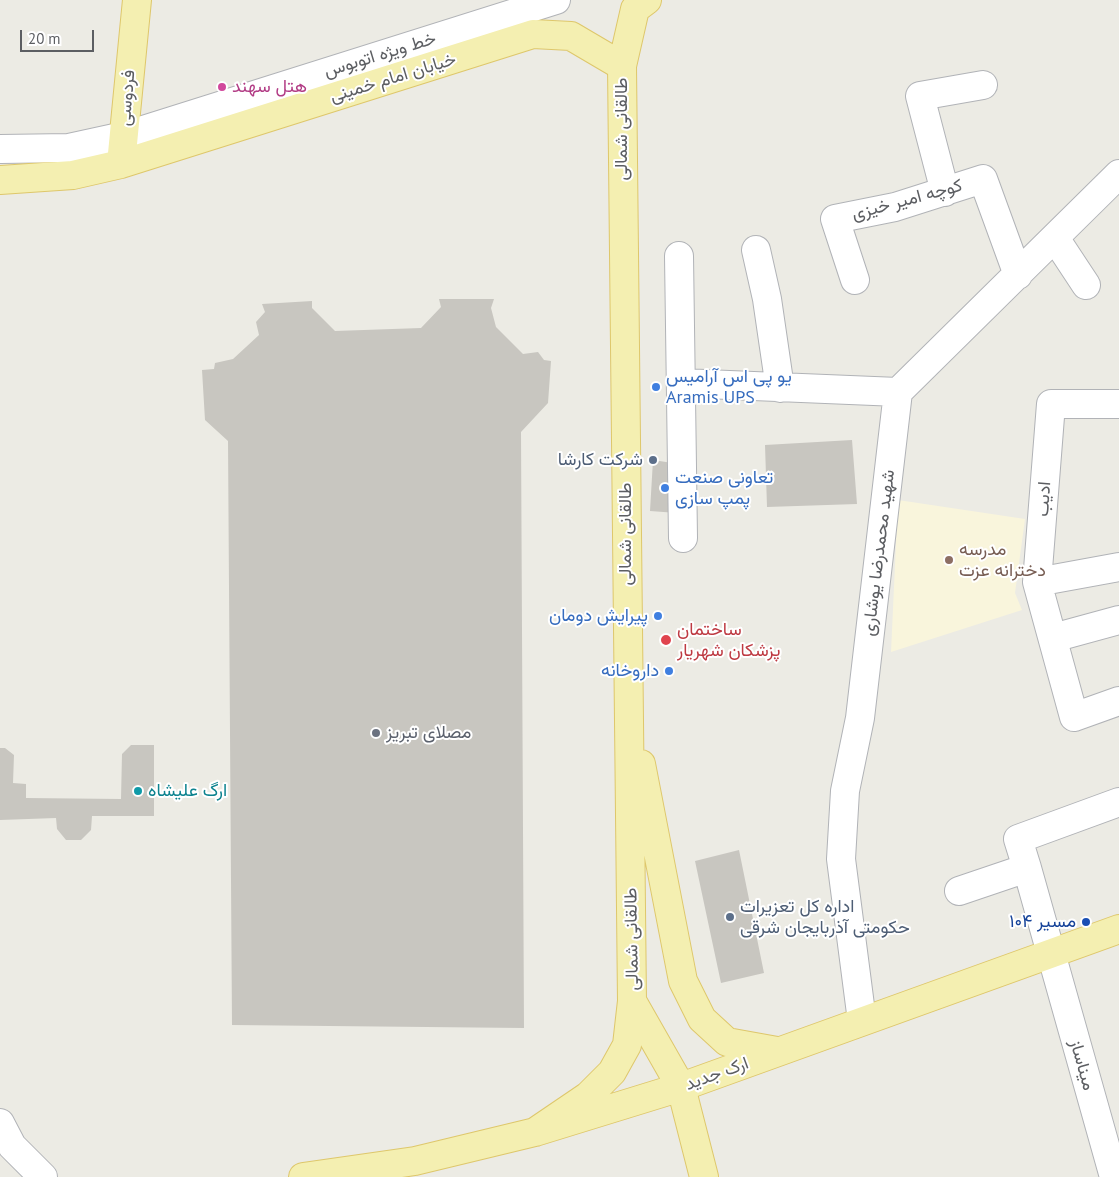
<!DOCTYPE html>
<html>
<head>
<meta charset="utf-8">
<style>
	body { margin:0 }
	#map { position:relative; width:1119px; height:1177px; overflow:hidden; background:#ecebe4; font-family:"PT Sans",sans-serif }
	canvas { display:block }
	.scale { position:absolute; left:20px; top:30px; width:74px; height:22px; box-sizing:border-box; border:2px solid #5c5e62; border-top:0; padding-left:6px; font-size:15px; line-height:18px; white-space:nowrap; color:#5c5e62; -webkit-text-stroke:4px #fff; paint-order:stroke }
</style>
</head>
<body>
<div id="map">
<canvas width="1119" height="1177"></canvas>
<div class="scale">20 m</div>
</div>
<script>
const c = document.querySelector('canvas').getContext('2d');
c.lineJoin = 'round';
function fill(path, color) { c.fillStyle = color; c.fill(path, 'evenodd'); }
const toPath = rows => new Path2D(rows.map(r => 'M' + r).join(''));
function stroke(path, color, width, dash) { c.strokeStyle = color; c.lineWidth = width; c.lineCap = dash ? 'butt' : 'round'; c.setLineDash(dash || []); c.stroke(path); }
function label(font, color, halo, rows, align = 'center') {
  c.font = font + ' "PT Sans",Vazirmatn,sans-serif'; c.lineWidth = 4; c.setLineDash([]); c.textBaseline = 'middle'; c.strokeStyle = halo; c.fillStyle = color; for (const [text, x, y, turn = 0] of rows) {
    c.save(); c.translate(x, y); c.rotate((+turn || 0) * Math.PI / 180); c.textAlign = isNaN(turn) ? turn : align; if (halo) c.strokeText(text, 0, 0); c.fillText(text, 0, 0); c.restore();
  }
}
fill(toPath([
	[898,500,1025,519,1015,593,1022,610,891,652]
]), '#f9f5dc');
fill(toPath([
	[439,299,494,299,491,308,496,327,523,354,538,352,544,360,551,361,548,403,521,432,524,1028,232,1025,228,441,205,420,202,370,214,369,215,363,233,359,259,335,256,322,265,312,262,304,312,301,312,308,335,331,421,328,441,307],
	[852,440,857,504,767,507,765,445],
	[653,460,679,464,677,513,650,511],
	[131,745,154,745,154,816,92,816,91,830,81,840,66,840,57,829,56,818,0,820,0,748,5,748,14,755,13,783,26,784,26,798,121,799,122,754],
	[739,850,764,973,721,983,695,861]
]), '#c8c6c0');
const minor = toPath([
	[0,149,69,148,124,136,556,0],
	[945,192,920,96,983,85],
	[1055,238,1086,285],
	[756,250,767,299,780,388],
	[679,256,683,538],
	[855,280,835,219,895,207,983,179,1018,275],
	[681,383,898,392],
	[1119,404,1051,404,1037,582,1074,717,1119,701],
	[1037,582,1119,567],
	[1053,638,1119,620],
	[1027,868,1114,1177],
	[959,891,1027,868,1018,839,1119,802],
	[862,1021,841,859,845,791,860,718,898,392,1119,174],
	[0,1123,12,1146,43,1177]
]);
const major = toPath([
	[121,164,137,0],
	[0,180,73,175,121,164,533,34,571,36,622,66],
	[641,764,683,981,702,1019,727,1042,777,1051],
	[632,1001,681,1087,704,1177],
	[535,1132,588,1096,612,1072,627,1045,632,1001,622,66,635,9,647,0],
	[303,1177,415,1161,535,1132,681,1087,1119,929]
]);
stroke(minor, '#b1b3b7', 30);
stroke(major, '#dec76b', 30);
stroke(minor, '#fff', 28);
stroke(major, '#f4efb1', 28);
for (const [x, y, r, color] of [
	[222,87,5,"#d1479c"],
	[656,387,5,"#3f7fe0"],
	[653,460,5,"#5c6f8a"],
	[665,488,5,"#3f7fe0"],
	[949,560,5,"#8d6e63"],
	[658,616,5,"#3f7fe0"],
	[666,640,6,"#e0444e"],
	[669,671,5,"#3f7fe0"],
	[376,733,5,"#6b7280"],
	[138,791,5,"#0f9aa8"],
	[730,917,5,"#5c6f8a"],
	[1086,922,5,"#1a4fb4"]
]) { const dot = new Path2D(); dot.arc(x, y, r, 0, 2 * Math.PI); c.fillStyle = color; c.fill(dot); stroke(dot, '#fff', 2); }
label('18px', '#5c5e62', '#fff', [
	["خط ویژه اتوبوس",380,55,-17],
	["خیابان امام خمینی",393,78,-17],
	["فردوسی",127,98,-85],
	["طالقانی شمالی",622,129,-90],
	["کوچه امیر خیزی",907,200,-15],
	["ادیب",1044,499,-86],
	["طالقانی شمالی",626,534,-90],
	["شهید محمدرضا یوشاری",879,553,-83],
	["طالقانی شمالی",632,939,-91],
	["میناساز",1082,1065,74],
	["ارک جدید",717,1074,-20]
]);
label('18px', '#b23c85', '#fff', [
	["هتل سهند",232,87]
], 'left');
label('18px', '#366cbe', '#fff', [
	["یو پی اس آرامیس",666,377],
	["Aramis UPS",666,398],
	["تعاونی صنعت",675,478],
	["پمپ سازی",675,499],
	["پیرایش دومان",648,616,"right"],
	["داروخانه",659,671,"right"]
], 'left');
label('18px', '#4e5e75', '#fff', [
	["شرکت کارشا",643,460],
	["اداره کل تعزیرات",740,907,"left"],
	["حکومتی آذربایجان شرقی",740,928,"left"]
], 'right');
label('18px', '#785e54', '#fff', [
	["مدرسه",959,550],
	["دخترانه عزت",959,571]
], 'left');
label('18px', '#be3a42', '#fff', [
	["ساختمان",677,630],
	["پزشکان شهریار",677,651]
], 'left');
label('18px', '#5b616d', '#fff', [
	["مصلای تبریز",386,733]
], 'left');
label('18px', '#0d838f', '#fff', [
	["ارگ علیشاه",148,791]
], 'left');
label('18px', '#164399', '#fff', [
	["مسیر ۱۰۴",1076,922]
], 'right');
</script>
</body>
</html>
